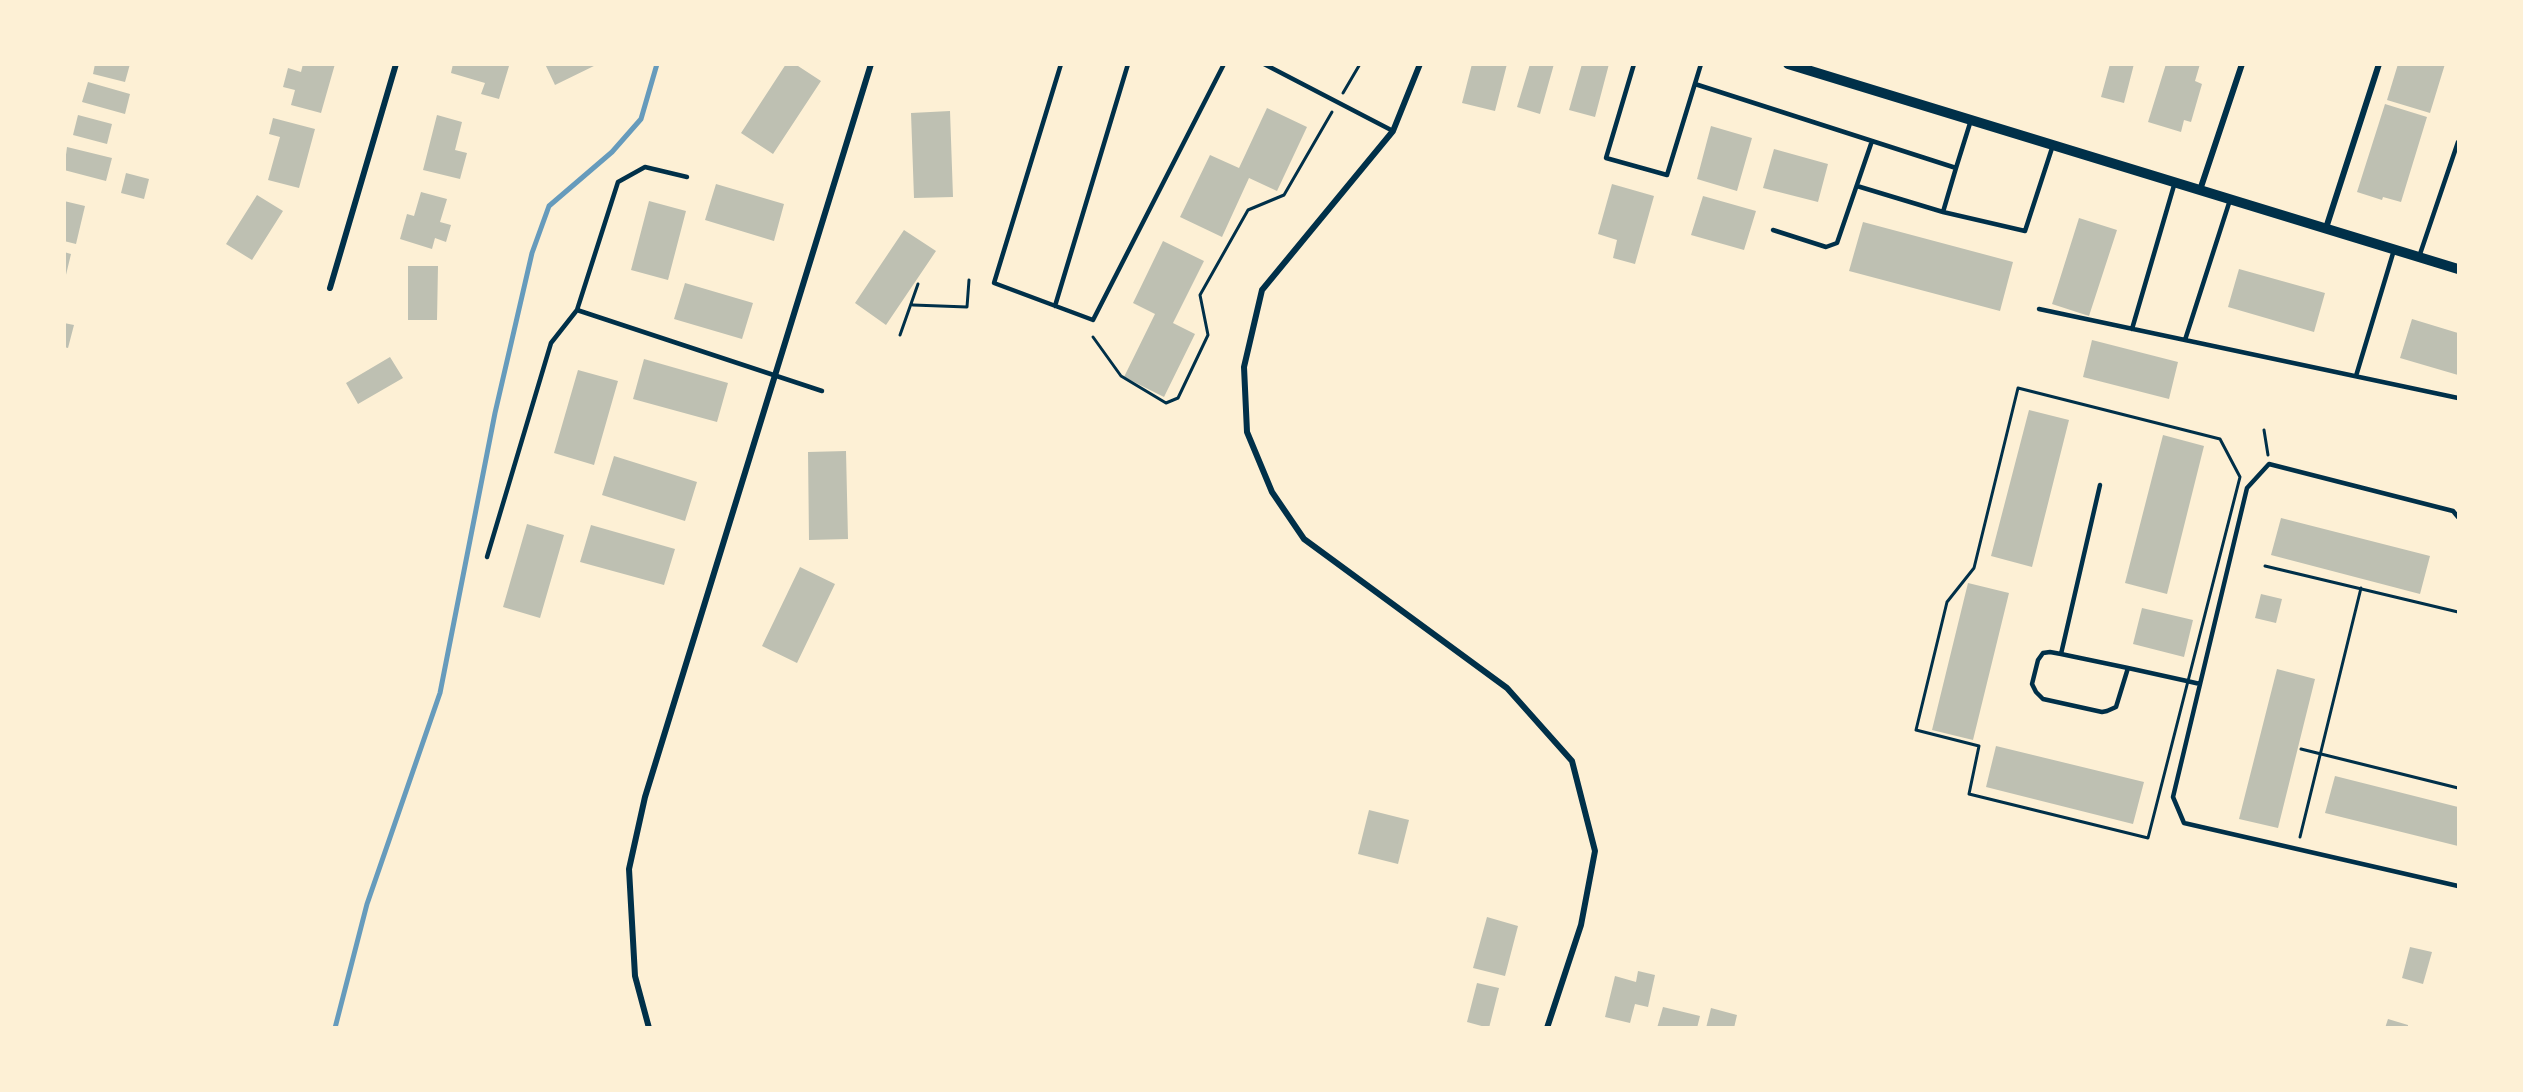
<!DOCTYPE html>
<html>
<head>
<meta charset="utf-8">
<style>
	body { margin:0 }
	#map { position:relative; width:2523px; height:1092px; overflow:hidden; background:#fdf0d5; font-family:Jost,sans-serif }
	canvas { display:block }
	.frame { position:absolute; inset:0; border:66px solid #fdf0d5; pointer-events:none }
</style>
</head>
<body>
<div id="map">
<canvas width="2523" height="1092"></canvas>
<div class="frame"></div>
</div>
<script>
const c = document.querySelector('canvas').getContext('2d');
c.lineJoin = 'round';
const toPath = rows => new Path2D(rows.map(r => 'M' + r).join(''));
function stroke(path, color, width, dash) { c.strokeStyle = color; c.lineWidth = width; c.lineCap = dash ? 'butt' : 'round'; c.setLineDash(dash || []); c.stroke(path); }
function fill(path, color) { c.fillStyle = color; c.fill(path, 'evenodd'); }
stroke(toPath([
	[335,1028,367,904,440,693,495,413,532,253,549,206,612,152,641,119,657,64]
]), '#669bbc', 5);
fill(toPath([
	[95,64,130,64,125,82,93,74],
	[303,64,335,64,321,113,291,105,295,90,283,87,288,68,301,72],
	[453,64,509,66,499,99,481,94,485,83,451,73],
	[545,64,598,64,555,85],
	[786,64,795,64,821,81,773,154,741,133],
	[1472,64,1507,64,1495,111,1462,103],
	[1530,64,1554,64,1540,114,1517,107],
	[1582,64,1609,64,1595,117,1569,110],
	[2110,64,2134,64,2124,103,2101,97],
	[2166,64,2200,64,2195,81,2202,84,2191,122,2184,120,2181,132,2148,122],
	[2398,64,2445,64,2430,113,2387,100],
	[88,82,130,94,125,114,82,102],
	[2385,104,2427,117,2401,202,2383,197,2382,200,2357,192],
	[1267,108,1307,127,1277,191,1249,178,1222,237,1180,217,1210,155,1239,168],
	[950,111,953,197,914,198,911,113],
	[78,115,112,124,107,144,73,135],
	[437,115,462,122,455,150,467,153,460,179,423,170],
	[273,118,315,129,299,188,268,180,280,137,269,134],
	[1711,126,1752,138,1737,191,1697,179],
	[67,147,112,158,106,181,64,170],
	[1774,149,1828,164,1818,202,1763,188],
	[126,173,149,179,144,199,121,193],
	[716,184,784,204,774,241,705,220],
	[1612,184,1654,196,1635,264,1613,258,1617,240,1598,234],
	[421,192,447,199,440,222,451,225,446,242,435,238,432,249,400,239,407,214,414,216],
	[257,195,283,211,252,260,226,244],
	[1703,196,1756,211,1744,250,1691,235],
	[64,201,85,206,76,244,64,241],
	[649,201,686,211,668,280,631,270],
	[2079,218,2117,230,2089,316,2052,304],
	[1863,222,2013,262,2000,311,1849,271],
	[904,230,936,251,886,325,855,303],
	[1163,241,1204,261,1173,323,1195,334,1164,397,1124,377,1155,314,1133,303],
	[64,252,71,254,65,279,64,279],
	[408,266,438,266,437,320,408,320],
	[2239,269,2325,293,2314,332,2228,307],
	[685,283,753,303,742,339,674,319],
	[2412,319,2458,333,2458,375,2400,358],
	[64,323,74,325,68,348,64,347],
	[2092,340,2178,362,2169,399,2083,377],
	[390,357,403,378,358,404,346,383],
	[644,359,728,383,717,422,633,399],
	[578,370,618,381,594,465,554,453],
	[2029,410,2069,420,2032,567,1991,556],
	[2163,435,2204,446,2167,594,2125,583],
	[846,451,848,539,809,540,808,452],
	[614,456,697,482,685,521,602,495],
	[2281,518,2430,556,2420,594,2271,555],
	[527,524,564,535,540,618,503,607],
	[591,525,675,549,664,585,580,562],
	[800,567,835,584,797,663,762,646],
	[1968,583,2009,593,1973,740,1932,730],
	[2261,594,2282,599,2276,623,2255,618],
	[2142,608,2193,620,2184,657,2133,644],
	[2277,669,2315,679,2278,828,2239,819],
	[1996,746,2144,782,2133,824,1986,787],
	[2335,776,2458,807,2458,846,2325,813],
	[1369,810,1409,820,1398,864,1358,854],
	[1487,917,1518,926,1505,976,1473,968],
	[2410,947,2432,952,2423,984,2402,978],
	[1638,971,1655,975,1648,1007,1635,1004,1630,1023,1605,1017,1615,976,1636,982],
	[1477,983,1499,988,1489,1028,1467,1022],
	[1663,1007,1700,1016,1697,1028,1657,1028],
	[1711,1008,1737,1015,1734,1028,1706,1028],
	[2388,1019,2408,1025,2408,1028,2385,1028]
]), '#bec0b2');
stroke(toPath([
	[1343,93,1360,64],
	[913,305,967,307,969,280],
	[900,335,918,284],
	[1093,337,1121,376,1166,403,1178,398,1208,335,1200,295,1248,210,1284,195,1332,112],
	[2018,388,2220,439,2240,477,2148,838,1969,794,1979,746,1916,730,1947,602,1974,568,2018,388],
	[2264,430,2268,455],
	[2265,566,2458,612],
	[2301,749,2458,788],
	[2300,837,2361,588]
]), '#003049', 3);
stroke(toPath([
	[1061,64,994,283,1093,320,1224,64],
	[1264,64,1393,131],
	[1634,64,1606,158,1667,175,1701,64],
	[1695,84,1956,168,1971,120],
	[1956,168,1943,212,2025,231,2053,145],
	[1857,186,1943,212],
	[1773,230,1826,247,1837,243,1872,141],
	[2419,257,2458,142],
	[1055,306,1128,64],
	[2039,309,2458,398],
	[577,310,618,182,645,167,687,177],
	[2132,329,2175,182],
	[2185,340,2230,200],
	[2356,376,2394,250],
	[2458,517,2453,511,2269,464,2247,488,2173,797,2184,823,2458,886],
	[487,557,551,343,577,310,822,391],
	[2061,654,2100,485],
	[2128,668,2116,707,2107,711,2102,712,2043,699,2036,692,2032,684,2038,660,2043,653,2050,652,2061,654,2128,668,2187,681,2200,684]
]), '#003049', 4.5);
stroke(toPath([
	[1420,64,1393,131,1262,290,1244,367,1247,432,1272,492,1304,539,1507,688,1572,761,1595,851,1581,925,1547,1028],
	[2200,190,2242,64],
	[2326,228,2379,64],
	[330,288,396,64],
	[649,1028,635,976,629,869,645,797,871,64]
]), '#003049', 6);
stroke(toPath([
	[1788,64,2458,269]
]), '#003049', 10);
</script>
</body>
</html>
